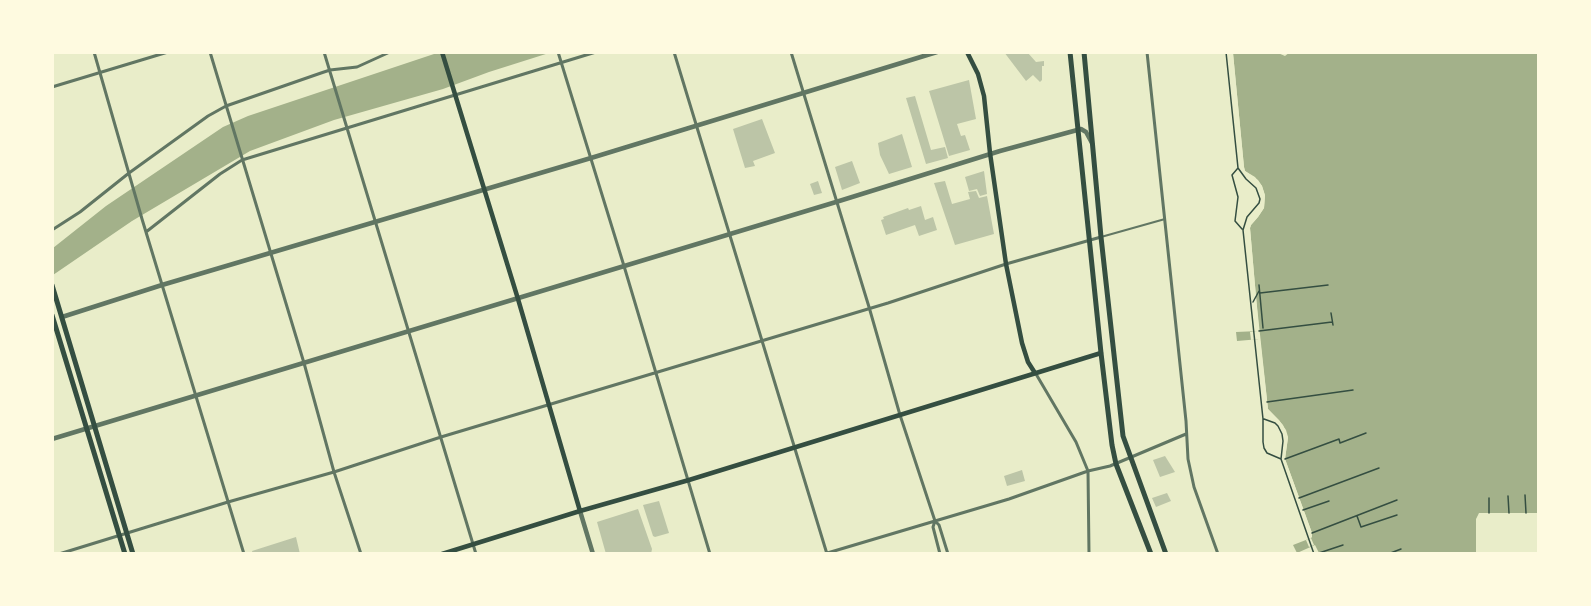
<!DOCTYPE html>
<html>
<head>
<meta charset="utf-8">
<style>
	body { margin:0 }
	#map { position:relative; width:1591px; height:606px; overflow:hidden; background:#e9edc9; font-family:Georgia,serif }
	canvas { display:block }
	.frame { position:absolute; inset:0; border:54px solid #fefae0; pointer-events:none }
</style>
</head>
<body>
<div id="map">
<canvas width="1591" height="606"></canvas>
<div class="frame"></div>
</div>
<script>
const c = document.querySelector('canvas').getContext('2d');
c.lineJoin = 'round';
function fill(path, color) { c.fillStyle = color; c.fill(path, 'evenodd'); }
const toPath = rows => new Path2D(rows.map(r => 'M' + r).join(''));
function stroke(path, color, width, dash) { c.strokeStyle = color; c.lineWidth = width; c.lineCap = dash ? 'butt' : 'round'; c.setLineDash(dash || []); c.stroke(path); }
fill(toPath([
	[1290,52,1538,53,1538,513,1479,513,1476,519,1476,553,1319,553,1315,545,1297,553,1293,545,1311,538,1312,533,1285,459,1288,437,1286,430,1279,420,1268,409,1260,339,1237,341,1236,332,1259,331,1250,228,1251,225,1258,217,1264,208,1265,196,1262,186,1255,177,1245,171,1244,167,1233,53,1278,53,1285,56],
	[437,53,549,53,489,72,443,89,334,120,250,151,132,221,53,275,53,248,106,206,223,127,248,116]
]), '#a3b18a');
fill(toPath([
	[1231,53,1233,53,1244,167,1245,171,1258,180,1262,186,1265,195,1264,208,1258,217,1251,225,1250,228,1256,297,1268,409,1283,425,1288,438,1285,459,1312,533,1312,537,1311,538,1314,545,1309,547,1306,540,1311,538,1284,459,1286,442,1285,432,1277,420,1268,414,1258,339,1251,340,1250,332,1257,331,1247,227,1248,223,1256,215,1261,207,1262,196,1260,187,1256,182,1243,173]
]), '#e9edc9');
fill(toPath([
	[1004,52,1028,53,1036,62,1044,61,1044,66,1042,66,1042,80,1040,82,1033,75,1026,81],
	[969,80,976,119,957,124,961,136,965,135,970,150,949,156,929,91],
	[915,96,931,150,945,147,948,158,926,164,906,98],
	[762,119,775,153,753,161,755,166,745,168,733,129],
	[902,134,912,167,889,174,880,155,878,143],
	[852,161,860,183,842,190,835,167],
	[984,171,987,194,980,196,977,189,969,191,965,177],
	[818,181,822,193,814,195,810,184],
	[945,181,952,204,970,199,968,192,976,191,979,198,987,196,994,234,955,245,934,183],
	[921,206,925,220,933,217,937,230,919,236,915,225,886,235,881,220,884,219,883,217,908,208,909,210],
	[1165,456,1175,472,1160,477,1153,460],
	[1022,470,1025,481,1007,486,1004,476],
	[1167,493,1171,501,1156,507,1152,498],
	[659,501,669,533,655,537,653,536,643,505],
	[638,509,652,549,651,554,606,554,597,522],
	[296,537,300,554,253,554,252,551]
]), '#bcc5a7');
stroke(toPath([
	[1226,52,1238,168,1246,179,1256,188,1260,199,1259,203,1247,217,1243,230,1263,419,1263,442,1264,448,1267,453,1281,459],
	[1238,168,1232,175,1238,197,1235,221,1242,229],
	[1259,285,1263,328],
	[1260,293,1328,285],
	[1253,302,1259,291],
	[1331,313,1333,325],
	[1259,331,1332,322],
	[1267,402,1353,390],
	[1264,419,1275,423,1278,426,1282,434,1283,441,1281,459,1314,554],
	[1285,459,1339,439,1340,443,1366,433],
	[1525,495,1526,513],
	[1508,496,1509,513],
	[1299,498,1379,468],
	[1489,498,1489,513],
	[1303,510,1329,501],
	[1357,516,1361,527,1397,515],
	[1312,533,1397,500],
	[1319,553,1343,545],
	[1388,554,1401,549]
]), '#344e41', 1.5);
stroke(toPath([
	[1101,237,1165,219]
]), '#617663', 2);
stroke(toPath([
	[94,52,142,219,244,554],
	[210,52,304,363,334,472,361,554],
	[324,52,476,554],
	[558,52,624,266,710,554],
	[674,52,827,554],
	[791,52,869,307,900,415,935,521,939,525,948,554],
	[1147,52,1186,421,1188,459,1194,487,1218,554],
	[52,87,168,52],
	[52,230,80,212,129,173,208,116,226,106,321,73,330,70,357,67,390,52],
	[146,232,220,174,242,160,596,52],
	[1036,374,1076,442,1088,471,1089,554],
	[935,521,933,527,940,554],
	[59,554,228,502,334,472,441,437,888,303,1006,264,1101,237],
	[824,554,1009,499,1088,471,1110,466,1186,434]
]), '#617663', 3);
stroke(toPath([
	[62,317,162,285,591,158,937,52],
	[52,439,836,202,1000,151,1081,129,1086,132,1092,143],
	[580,511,593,554]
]), '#617663', 4.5);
stroke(toPath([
	[442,52,518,299,580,511],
	[967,52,978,74,984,96,990,153,1006,264,1022,343,1028,362,1035,373],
	[442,554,580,511,689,480,1101,353]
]), '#344e41', 4.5);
stroke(toPath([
	[52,285,133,554],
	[52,315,125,554]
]), '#344e41', 5);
stroke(toPath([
	[1070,52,1101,353,1112,445,1116,464,1151,554],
	[1084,52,1101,237,1123,436,1166,554]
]), '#344e41', 5);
</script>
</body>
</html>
